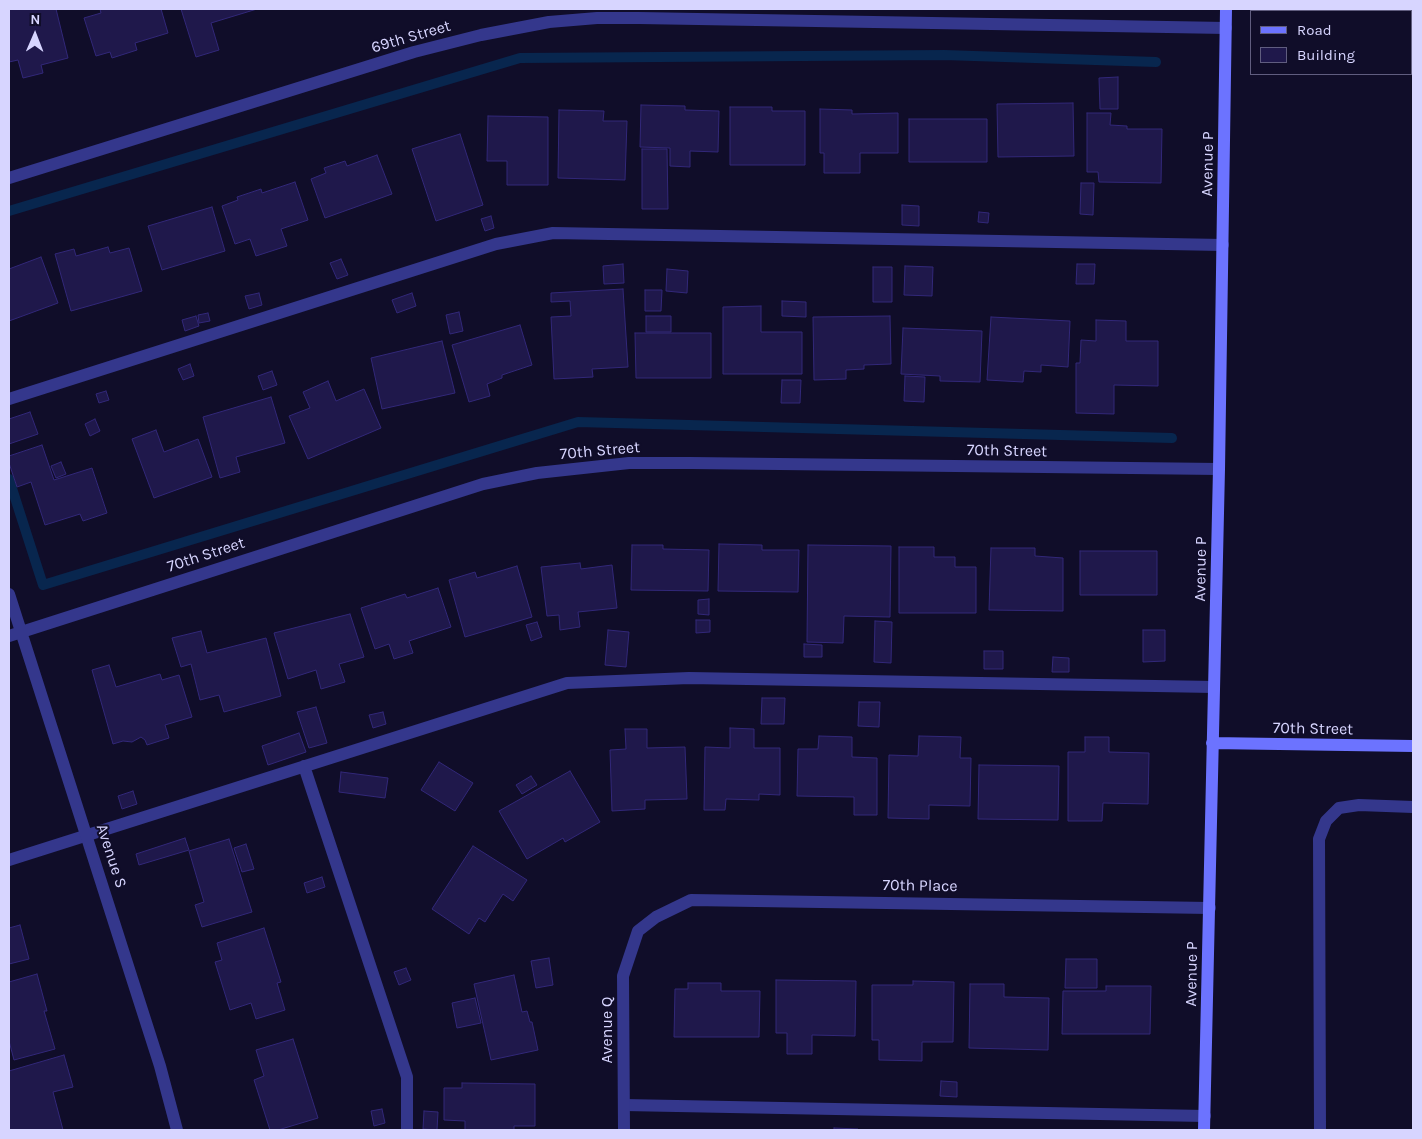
<!DOCTYPE html>
<html>
<head>
<meta charset="utf-8">
<style>
	body { margin:0 }
	#map { position:relative; width:1422px; height:1139px; overflow:hidden; background:#100d29; font-family:Karla,sans-serif }
	canvas { display:block }
	.frame { position:absolute; inset:0; border:10px solid #d7d5ff; pointer-events:none }
	.legend { position:absolute; left:1250px; top:10px; width:162px; height:65px; box-sizing:border-box; background:#100d29; border:1px solid #605d7f; margin:0; padding:6px 9px; list-style:none; font-size:15px; color:#d7d5ff }
	.legend li { display:flex; align-items:center; gap:10px; height:25px }
	.legend b { width:25px; border:1px solid #605d7f }
	.north { position:absolute; left:10px; top:10px; width:50px; height:50px; -webkit-text-stroke:4px #100d29; paint-order:stroke; rotate:1deg; font-size:14px; font-weight:700; line-height:20px; text-align:center; color:#d7d5ff }
	.north::after { content:''; display:block; margin:auto; width:18px; height:22px; background:#d7d5ff; clip-path:polygon(50% 0,100% 100%,50% 72%,0 100%) }
</style>
</head>
<body>
<div id="map">
<canvas width="1422" height="1139"></canvas>
<div class="frame"></div>
<ul class="legend">
<li><b style="height:6px;background:#6c73ff"></b>Road</li>
<li><b style="height:14px;background:#1f184b"></b>Building</li>
</ul>
<div class="north">N</div>
</div>
<script>
const c = document.querySelector('canvas').getContext('2d');
c.lineJoin = 'round';
const toPath = rows => new Path2D(rows.map(r => 'M' + r).join(''));
function stroke(path, color, width, dash) { c.strokeStyle = color; c.lineWidth = width; c.lineCap = dash ? 'butt' : 'round'; c.setLineDash(dash || []); c.stroke(path); }
function fill(path, color) { c.fillStyle = color; c.fill(path, 'evenodd'); }
function label(font, color, halo, rows, align = 'center') {
  c.font = font + ' Karla,sans-serif'; c.lineWidth = 4; c.setLineDash([]); c.textBaseline = 'middle'; c.strokeStyle = halo; c.fillStyle = color; for (const [text, x, y, turn = 0] of rows) {
    c.save(); c.translate(x, y); c.rotate((+turn || 0) * Math.PI / 180); c.textAlign = isNaN(turn) ? turn : align; if (halo) c.strokeText(text, 0, 0); c.fillText(text, 0, 0); c.restore();
  }
}
stroke(toPath([
	[9,211,520,58,944,55,1156,62],
	[9,479,43,585,578,422,1172,438]
]), '#08264e', 10);
const building = toPath([
	[9,9,56,9,68,58,41,65,43,73,23,78,18,60,9,62,9,9],
	[100,9,161,9,168,33,135,43,137,50,112,58,110,52,96,56,84,18,101,13,100,9],
	[181,9,257,9,211,23,219,50,196,57,181,9],
	[1118,77,1118,109,1100,109,1099,78,1118,77],
	[1073,103,1074,156,998,157,997,104,1073,103],
	[641,105,685,106,685,110,719,111,718,152,690,151,690,167,670,166,670,148,640,147,641,105],
	[730,107,772,107,772,111,805,111,805,165,730,165,730,107],
	[820,109,852,110,852,114,898,113,898,153,860,153,860,173,824,173,824,153,820,153,820,109],
	[559,110,604,111,603,121,627,121,625,180,558,178,559,110],
	[1087,113,1111,113,1110,125,1127,126,1127,129,1162,129,1161,183,1099,182,1098,172,1087,172,1087,113],
	[488,116,548,117,548,185,507,185,507,161,487,161,488,116],
	[909,119,987,119,987,162,909,162,909,119],
	[460,134,483,205,436,221,412,149,460,134],
	[642,149,667,149,668,209,642,209,642,149],
	[377,155,392,194,325,218,311,179,326,173,324,168,345,161,347,166,377,155],
	[295,182,308,220,281,229,287,246,256,256,250,239,235,244,222,206,238,200,237,197,261,189,262,193,295,182],
	[1081,183,1094,183,1093,215,1080,214,1081,183],
	[902,205,919,206,919,226,902,225,902,205],
	[212,207,225,251,162,270,148,226,212,207],
	[979,212,989,213,988,223,978,222,979,212],
	[491,216,494,228,485,231,481,219,491,216],
	[108,247,110,253,129,248,142,291,71,311,55,254,74,249,76,256,108,247],
	[41,257,58,303,9,321,9,269,41,257],
	[341,259,348,275,337,279,330,263,341,259],
	[623,264,624,283,604,284,603,266,623,264],
	[1077,264,1095,264,1094,284,1076,284,1077,264],
	[905,266,933,267,932,296,904,295,905,266],
	[873,267,892,267,892,302,873,302,873,267],
	[667,269,688,271,687,293,666,291,667,269],
	[623,289,628,367,592,369,593,377,554,379,551,317,571,316,570,301,551,302,551,293,623,289],
	[645,290,662,290,661,311,645,311,645,290],
	[259,293,262,305,249,309,245,296,259,293],
	[412,293,416,306,397,313,392,300,412,293],
	[782,301,806,302,806,317,782,316,782,301],
	[761,306,761,332,802,332,802,374,723,374,723,307,761,306],
	[459,312,463,331,450,334,446,315,459,312],
	[208,313,210,321,199,323,198,315,208,313],
	[196,316,199,326,185,331,182,320,196,316],
	[646,316,671,316,671,332,646,332,646,316],
	[890,316,891,364,864,365,864,369,846,370,846,379,814,380,813,317,890,316],
	[991,317,1070,321,1068,367,1041,365,1041,372,1024,371,1023,382,987,380,991,317],
	[1096,320,1126,321,1126,341,1158,341,1158,386,1114,385,1114,414,1076,413,1076,363,1080,363,1081,340,1096,341,1096,320],
	[520,325,532,365,502,375,502,378,487,384,490,396,469,402,452,345,520,325],
	[903,328,982,331,980,382,940,381,940,376,901,374,903,328],
	[635,333,711,333,711,378,636,378,635,333],
	[442,341,455,393,382,409,371,358,442,341],
	[190,364,194,376,183,380,178,369,190,364],
	[272,371,277,385,263,390,258,376,272,371],
	[905,376,925,377,924,402,904,401,905,376],
	[782,380,801,380,800,403,781,403,782,380],
	[328,381,336,401,364,389,381,428,308,459,289,416,310,408,303,392,328,381],
	[106,391,109,400,99,403,96,394,106,391],
	[271,397,285,443,236,457,240,472,220,478,203,417,271,397],
	[30,412,38,434,9,444,9,419,30,412],
	[95,419,100,431,90,436,85,424,95,419],
	[156,430,164,452,198,439,212,477,154,498,132,439,156,430],
	[42,445,54,480,92,468,107,513,83,521,80,514,45,525,31,482,17,487,9,463,9,456,42,445],
	[61,462,66,474,56,478,51,466,61,462],
	[719,544,762,545,762,550,799,550,798,592,718,591,719,544],
	[632,545,663,545,663,549,709,550,708,591,631,590,632,545],
	[808,545,891,546,890,617,844,616,843,643,807,642,808,545],
	[899,547,934,547,934,557,955,557,955,567,976,567,976,613,899,613,899,547],
	[991,548,1035,548,1035,556,1063,558,1063,611,989,610,991,548],
	[1080,551,1157,551,1157,595,1080,595,1080,551],
	[580,563,581,569,612,565,617,608,578,612,580,627,560,630,559,615,547,616,541,567,580,563],
	[517,566,532,617,465,637,449,580,475,572,477,578,517,566],
	[438,588,451,627,409,641,413,653,394,659,389,644,375,649,361,608,405,594,407,598,438,588],
	[709,599,709,615,698,614,698,600,709,599],
	[350,614,364,657,339,664,345,682,321,689,316,670,288,679,274,633,350,614],
	[696,620,710,620,710,632,696,633,696,620],
	[875,621,892,622,891,663,874,662,875,621],
	[537,622,542,637,531,641,526,625,537,622],
	[608,630,629,632,626,667,605,665,608,630],
	[1143,630,1165,630,1165,661,1143,662,1143,630],
	[201,631,207,653,266,638,281,696,224,712,219,695,200,700,191,664,181,667,172,638,201,631],
	[804,644,822,645,822,657,804,657,804,644],
	[984,651,1003,651,1003,669,984,669,984,651],
	[1053,657,1069,658,1069,672,1052,672,1053,657],
	[109,665,116,687,160,674,162,680,179,675,192,717,165,725,169,738,147,745,145,740,141,737,132,742,123,741,113,744,92,670,109,665],
	[762,698,785,698,784,724,761,724,762,698],
	[859,702,880,702,879,727,858,726,859,702],
	[316,707,327,743,309,748,297,712,316,707],
	[383,712,386,724,373,728,369,715,383,712],
	[730,728,754,729,754,748,780,748,780,795,759,794,759,800,726,799,725,810,704,810,705,747,730,748,730,728],
	[625,729,647,729,647,748,685,747,687,799,645,800,645,809,612,811,610,750,626,749,625,729],
	[299,733,306,752,268,765,262,746,299,733],
	[819,736,852,737,852,757,877,758,877,815,854,815,854,797,797,796,798,749,818,749,819,736],
	[919,736,961,737,960,758,971,758,970,806,929,805,929,819,888,818,889,755,918,756,919,736],
	[1085,737,1109,737,1109,752,1149,753,1148,804,1103,803,1102,821,1068,821,1068,752,1085,752,1085,737],
	[439,762,473,783,455,811,421,790,439,762],
	[979,765,1059,766,1058,820,978,819,979,765],
	[570,771,600,822,565,842,563,838,527,859,499,811,570,771],
	[341,772,388,778,385,798,339,792,341,772],
	[531,776,537,785,522,794,516,785,531,776],
	[133,791,137,804,122,809,118,796,133,791],
	[185,838,189,850,139,865,136,854,185,838],
	[229,839,252,912,202,927,195,905,204,902,189,851,229,839],
	[246,844,254,869,242,872,234,848,246,844],
	[473,846,527,880,513,901,503,894,485,922,479,918,469,934,432,909,473,846],
	[322,877,325,887,307,893,304,883,322,877],
	[20,925,29,959,9,964,9,928,20,925],
	[264,928,281,982,277,983,285,1010,256,1019,251,1003,230,1010,215,962,222,960,217,943,264,928],
	[549,958,553,985,536,988,531,961,549,958],
	[1066,959,1097,959,1097,988,1065,988,1066,959],
	[406,968,411,980,399,985,394,972,406,968],
	[37,974,47,1011,44,1011,55,1049,14,1060,9,1041,9,982,37,974],
	[514,975,522,1012,527,1011,530,1022,532,1022,538,1050,491,1060,474,984,514,975],
	[776,980,856,981,855,1036,812,1035,812,1054,787,1054,787,1033,776,1033,776,980],
	[913,981,954,982,953,1042,922,1042,922,1061,879,1060,879,1040,872,1040,872,985,913,985,913,981],
	[688,983,721,983,721,991,760,991,759,1037,674,1037,675,989,688,989,688,983],
	[970,984,1004,984,1004,997,1049,998,1048,1050,969,1048,970,984],
	[1106,986,1151,986,1150,1034,1062,1034,1063,991,1106,991,1106,986],
	[475,998,481,1023,457,1028,452,1003,475,998],
	[293,1039,318,1118,278,1130,270,1130,254,1080,264,1076,256,1050,293,1039],
	[64,1055,73,1087,53,1092,63,1130,9,1130,9,1071,64,1055],
	[941,1081,957,1082,957,1097,940,1096,941,1081],
	[462,1083,535,1084,535,1126,514,1126,514,1130,465,1130,465,1121,444,1120,444,1088,462,1088,462,1083],
	[382,1109,385,1123,374,1126,371,1111,382,1109],
	[424,1111,438,1112,437,1130,423,1129,424,1111],
	[834,1128,858,1129,858,1130,834,1130,834,1128]
]);
fill(building, '#1f184b');
stroke(building, '#322879', 1);
stroke(toPath([
	[9,399,496,244,553,233,1223,245],
	[304,766,407,1077,407,1130],
	[9,860,567,683,689,678,1214,687],
	[624,1105,1205,1116],
	[1320,1130,1319,839,1326,821,1339,808,1359,805,1413,807]
]), '#34378c', 12);
stroke(toPath([
	[9,178,414,52,481,35,549,22,597,18,639,18,1226,28],
	[9,594,160,1066,177,1130],
	[9,636,483,484,537,473,629,463,691,463,1219,469],
	[624,1130,623,976,638,931,656,917,691,900,1210,908]
]), '#34378c', 12);
stroke(toPath([
	[1212,743,1413,746],
	[1204,1130,1219,469,1226,9]
]), '#6c73ff', 12);
label('16px', '#d7d5ff', '#100d29', [
	["69th Street",411,37,-16],
	["Avenue P",1208,164,-89],
	["70th Street",600,451,-5],
	["70th Street",1007,451,1],
	["70th Street",206,555,-18],
	["Avenue P",1201,569,-89],
	["70th Street",1313,729,1],
	["Avenue S",111,856,72],
	["70th Place",920,886,1],
	["Avenue P",1192,974,-89],
	["Avenue Q",607,1030,-90]
]);
</script>
</body>
</html>
